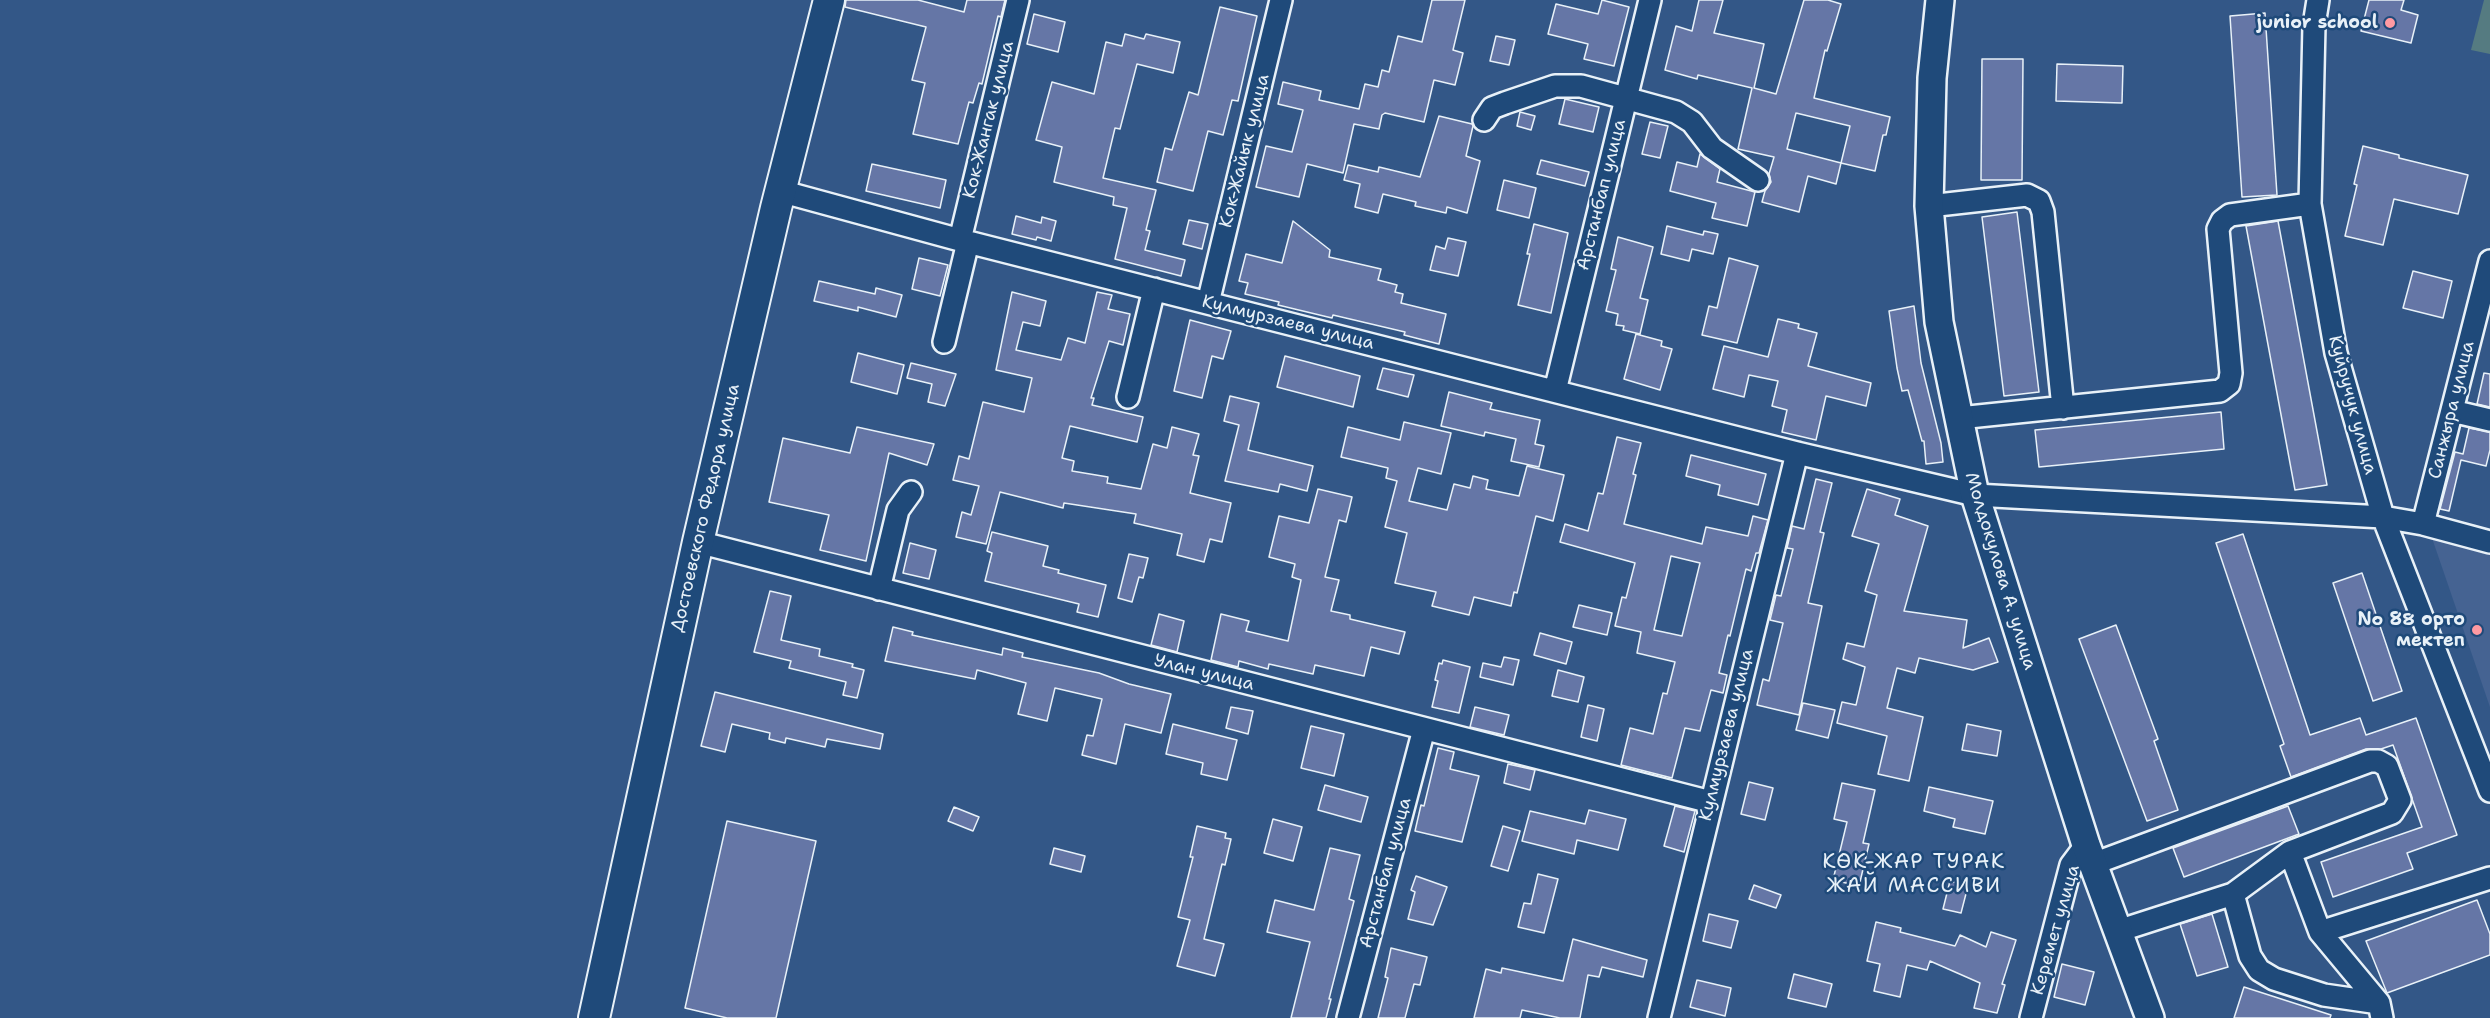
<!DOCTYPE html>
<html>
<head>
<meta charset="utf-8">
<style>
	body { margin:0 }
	canvas { display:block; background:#335787 }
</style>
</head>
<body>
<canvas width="2490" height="1018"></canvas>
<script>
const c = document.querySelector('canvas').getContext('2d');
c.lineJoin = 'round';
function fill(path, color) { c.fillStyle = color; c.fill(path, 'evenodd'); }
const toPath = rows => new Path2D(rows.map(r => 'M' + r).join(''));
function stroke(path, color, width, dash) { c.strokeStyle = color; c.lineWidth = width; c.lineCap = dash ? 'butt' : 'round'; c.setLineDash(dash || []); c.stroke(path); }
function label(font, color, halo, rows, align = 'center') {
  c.font = font + ' "Shantell Sans",sans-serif'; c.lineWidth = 5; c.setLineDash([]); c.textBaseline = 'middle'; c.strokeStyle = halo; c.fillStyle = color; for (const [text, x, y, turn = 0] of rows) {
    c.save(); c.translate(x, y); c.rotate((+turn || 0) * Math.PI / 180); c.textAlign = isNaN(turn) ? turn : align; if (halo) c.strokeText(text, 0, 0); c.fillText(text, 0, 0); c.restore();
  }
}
fill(toPath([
	[2432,538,2490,553,2490,707]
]), '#456392');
fill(toPath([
	[2484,0,2490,0,2490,54,2471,50]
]), '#557b81');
const building = toPath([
	[846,0,918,0,964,12,967,0,1005,0,1001,17,998,16,982,84,979,83,973,103,969,102,958,144,913,134,925,83,912,80,926,27,845,7,846,0],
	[1432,0,1465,0,1453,50,1463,53,1455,85,1434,80,1424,122,1385,113,1382,115,1379,129,1354,124,1343,173,1307,164,1299,197,1256,187,1266,146,1292,152,1303,110,1278,104,1283,82,1321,91,1319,100,1359,109,1365,84,1378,87,1382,70,1389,72,1398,36,1422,42,1432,0],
	[1602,0,1629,7,1614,66,1584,59,1588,44,1548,34,1556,4,1598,14,1602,0],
	[1699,0,1723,0,1714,33,1764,44,1754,88,1776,94,1804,0,1828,0,1841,4,1827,51,1825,50,1814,98,1890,117,1886,135,1883,135,1875,171,1841,163,1836,184,1808,176,1799,212,1762,202,1765,191,1771,182,1769,174,1774,157,1738,149,1752,88,1698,75,1697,79,1665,70,1676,26,1692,31,1699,0],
	[1796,113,1850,126,1841,163,1787,149,1796,113],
	[2369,0,2404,0,2401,10,2418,15,2411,43,2361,31,2369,0],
	[1220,7,1257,16,1238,101,1232,100,1223,135,1208,131,1193,191,1157,182,1165,148,1172,150,1189,92,1198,95,1220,7],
	[2265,13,2277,195,2242,197,2230,16,2265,13],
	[1034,14,1065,22,1058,52,1027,44,1034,14],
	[1125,34,1144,39,1146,34,1180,42,1173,73,1137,64,1120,129,1115,128,1103,178,1156,190,1146,230,1150,231,1145,250,1185,260,1181,276,1115,259,1127,208,1113,205,1114,197,1054,182,1062,147,1036,140,1052,82,1094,94,1106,42,1122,46,1125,34],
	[1496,36,1515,40,1509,65,1490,61,1496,36],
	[1982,59,2023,59,2022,180,1981,180,1982,59],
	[2057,64,2123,66,2122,103,2056,101,2057,64],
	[1565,99,1599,107,1593,132,1559,124,1565,99],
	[1520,112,1535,116,1531,130,1517,126,1520,112],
	[1439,116,1472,124,1473,126,1466,156,1480,161,1467,213,1447,207,1446,213,1415,206,1416,202,1383,194,1378,213,1355,207,1360,184,1344,180,1348,165,1378,172,1379,167,1420,177,1439,116],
	[1650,122,1668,126,1660,158,1642,154,1650,122],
	[2363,146,2399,155,2399,158,2468,175,2458,214,2394,199,2383,245,2345,236,2357,185,2354,184,2363,146],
	[1700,154,1720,169,1717,182,1755,192,1747,226,1712,218,1716,203,1670,191,1677,162,1697,167,1700,154],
	[1541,160,1589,172,1585,186,1537,174,1541,160],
	[872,164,946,180,940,208,866,191,872,164],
	[1504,180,1536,188,1529,218,1497,210,1504,180],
	[2017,212,2039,392,2004,396,1982,217,2017,212],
	[1016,216,1041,223,1042,217,1056,221,1051,241,1037,237,1036,240,1012,234,1016,216],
	[1189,220,1208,224,1202,249,1183,244,1189,220],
	[1293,221,1330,250,1329,257,1381,269,1378,280,1397,285,1395,292,1403,294,1401,303,1446,314,1439,344,1404,335,1405,332,1333,315,1332,318,1278,305,1279,302,1245,294,1248,283,1239,281,1246,254,1282,263,1293,221],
	[2278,221,2327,485,2295,490,2246,226,2278,221],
	[1534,224,1568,233,1551,313,1518,305,1530,254,1527,254,1534,224],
	[1667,226,1703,235,1704,231,1718,234,1713,254,1692,249,1689,261,1661,254,1667,226],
	[1618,237,1653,247,1640,298,1648,300,1640,334,1623,330,1624,326,1616,325,1618,314,1606,311,1616,270,1611,269,1618,237],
	[1448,238,1466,242,1458,276,1430,270,1436,246,1445,249,1448,238],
	[919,258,948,265,940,296,912,289,919,258],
	[1729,258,1758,266,1737,343,1702,335,1709,306,1717,308,1729,258],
	[2413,271,2452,281,2443,318,2403,308,2413,271],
	[819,281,875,294,876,288,902,295,896,317,858,307,858,311,814,301,819,281],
	[1012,292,1046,301,1040,326,1023,322,1016,350,1061,360,1068,338,1085,343,1097,292,1112,295,1108,309,1130,314,1123,345,1109,341,1091,398,1094,398,1092,405,1143,417,1137,442,1070,426,1062,458,1074,461,1072,471,1108,477,1107,483,1141,489,1153,444,1167,448,1172,427,1199,434,1193,455,1199,456,1190,493,1231,503,1222,542,1210,539,1204,562,1177,555,1182,534,1134,523,1136,514,1064,503,1063,508,1000,492,986,544,956,537,962,512,971,515,979,486,953,480,959,456,969,459,983,402,1024,412,1032,378,996,370,1012,292],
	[1914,306,1921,363,1941,443,1943,462,1926,464,1924,441,1922,441,1908,390,1902,391,1897,368,1889,311,1914,306],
	[1778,319,1799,324,1798,328,1817,333,1808,366,1871,383,1866,406,1826,396,1816,440,1782,432,1787,410,1772,406,1778,381,1749,375,1744,397,1713,389,1724,346,1768,357,1778,319],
	[1190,320,1231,331,1223,359,1212,356,1202,398,1174,391,1190,320],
	[1636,334,1662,341,1661,346,1672,349,1660,390,1624,379,1636,334],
	[858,353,904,365,897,394,851,382,858,353],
	[1285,356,1360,376,1353,407,1277,387,1285,356],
	[911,363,956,374,945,406,928,402,932,384,907,378,911,363],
	[1383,368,1414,375,1408,397,1377,389,1383,368],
	[2484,373,2490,374,2490,407,2477,404,2484,373],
	[1449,392,1492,403,1490,409,1540,420,1535,444,1544,446,1539,467,1511,461,1516,439,1485,432,1484,436,1441,426,1449,392],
	[1230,396,1259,403,1248,450,1313,466,1307,491,1280,484,1278,492,1225,481,1239,425,1224,421,1230,396],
	[2221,412,2224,449,2039,467,2035,430,2221,412],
	[1404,422,1451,433,1441,474,1418,468,1409,501,1447,510,1454,484,1470,488,1473,476,1488,480,1486,489,1519,496,1527,466,1564,475,1553,521,1536,516,1517,593,1514,592,1511,606,1474,597,1469,615,1432,606,1436,592,1395,583,1407,533,1385,527,1397,481,1386,478,1388,468,1341,457,1348,427,1400,440,1404,422],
	[857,427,934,444,927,465,889,453,866,561,820,550,829,515,769,502,783,438,850,453,857,427],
	[2469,428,2490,432,2490,450,2486,466,2461,460,2449,511,2440,509,2455,452,2463,454,2469,428],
	[1617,437,1641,443,1633,474,1636,475,1624,524,1702,544,1706,527,1748,536,1753,516,1768,520,1759,553,1756,553,1751,571,1746,569,1730,636,1728,635,1719,673,1727,675,1723,693,1711,690,1700,731,1685,728,1672,778,1621,765,1630,728,1653,734,1663,693,1667,694,1675,662,1637,653,1641,632,1615,626,1622,597,1626,598,1635,563,1560,542,1565,524,1588,531,1598,493,1603,494,1617,437],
	[1671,556,1700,563,1682,636,1654,630,1671,556],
	[1691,455,1766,474,1758,505,1718,495,1720,485,1686,476,1691,455],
	[1816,479,1832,483,1820,532,1824,533,1808,603,1822,606,1799,715,1757,705,1763,679,1769,681,1783,623,1770,620,1776,595,1781,596,1793,549,1787,548,1792,526,1804,529,1816,479],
	[1318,489,1352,497,1346,522,1339,520,1325,577,1339,580,1331,611,1350,615,1350,619,1405,632,1399,654,1371,647,1364,676,1315,665,1313,674,1269,664,1268,669,1239,661,1238,667,1211,660,1221,614,1249,621,1246,631,1288,641,1301,580,1292,577,1295,564,1269,557,1279,516,1309,523,1318,489],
	[1867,489,1900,499,1895,515,1928,526,1904,611,1967,620,1963,648,1989,638,1998,662,1973,670,1919,658,1915,673,1897,668,1887,708,1923,717,1909,781,1878,774,1887,736,1837,723,1842,702,1856,705,1865,667,1843,659,1847,643,1864,647,1877,595,1865,591,1879,544,1852,536,1867,489],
	[992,532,1048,546,1043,566,1059,570,1058,573,1106,585,1098,617,1077,612,1079,604,985,581,992,553,987,551,992,532],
	[2243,534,2310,735,2360,718,2366,735,2416,718,2457,835,2407,853,2413,869,2333,897,2321,862,2422,827,2393,745,2381,749,2366,749,2291,777,2280,746,2284,744,2216,543,2243,534],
	[910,543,936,550,929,579,903,573,910,543],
	[1129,554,1148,558,1143,578,1139,577,1132,602,1118,598,1129,554],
	[2362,573,2402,691,2373,701,2333,583,2362,573],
	[770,591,791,596,781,640,820,649,819,656,853,664,852,667,864,670,857,698,843,695,846,682,789,668,791,661,754,652,770,591],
	[1579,605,1612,613,1607,635,1573,627,1579,605],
	[1159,614,1184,621,1177,652,1151,645,1159,614],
	[2116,625,2158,739,2154,741,2178,810,2147,821,2079,639,2116,625],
	[893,627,913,632,912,635,1002,655,1003,648,1023,653,1022,657,1099,673,1129,684,1171,694,1161,733,1125,724,1116,764,1082,755,1087,735,1093,736,1102,699,1055,688,1047,721,1018,714,1026,683,977,670,975,679,885,661,893,627],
	[1540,633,1572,642,1566,664,1534,655,1540,633],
	[1504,657,1519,660,1513,685,1480,677,1483,663,1501,667,1504,657],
	[1443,660,1470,667,1459,713,1432,707,1438,681,1435,680,1439,663,1442,664,1443,660],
	[1558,670,1584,677,1578,702,1552,696,1558,670],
	[715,692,883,734,880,749,827,739,825,747,786,738,785,743,769,739,770,733,732,724,725,752,701,746,715,692],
	[1803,703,1835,710,1828,738,1796,730,1803,703],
	[1588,705,1604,709,1597,741,1581,737,1588,705],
	[1231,707,1253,711,1248,734,1226,728,1231,707],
	[1475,707,1509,715,1504,735,1470,727,1475,707],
	[1173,724,1237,740,1227,780,1201,774,1203,763,1166,754,1173,724],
	[1967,724,2001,731,1997,756,1962,750,1967,724],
	[1311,726,1344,734,1334,776,1301,768,1311,726],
	[1438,748,1454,752,1450,769,1479,776,1462,842,1415,831,1421,805,1424,806,1438,748],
	[1508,764,1535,770,1530,790,1504,783,1508,764],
	[1749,782,1773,788,1765,820,1741,814,1749,782],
	[1842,783,1875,790,1863,843,1869,844,1859,886,1833,880,1847,822,1834,819,1842,783],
	[1325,785,1368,797,1361,822,1318,810,1325,785],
	[1929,787,1993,801,1985,834,1953,827,1955,819,1924,811,1929,787],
	[1675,806,1695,811,1684,852,1664,846,1675,806],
	[2288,806,2299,834,2184,877,2173,848,2288,806],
	[954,807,979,817,973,831,948,821,954,807],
	[1589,810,1626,819,1618,850,1577,840,1574,854,1522,841,1530,811,1585,824,1589,810],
	[1273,819,1302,827,1293,861,1264,853,1273,819],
	[727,821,816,841,776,1018,727,1018,685,1008,727,821],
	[1197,826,1226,833,1225,838,1231,839,1225,865,1222,864,1204,939,1224,944,1215,976,1177,966,1190,920,1178,917,1193,857,1190,857,1197,826],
	[1503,826,1520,831,1508,871,1491,866,1503,826],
	[1054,848,1085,856,1081,872,1050,864,1054,848],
	[1330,848,1360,855,1349,899,1354,901,1329,999,1331,999,1326,1018,1291,1018,1310,942,1267,932,1275,900,1314,910,1330,848],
	[1538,874,1558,879,1544,933,1518,927,1524,903,1531,904,1538,874],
	[1416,876,1447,887,1433,925,1408,919,1415,892,1411,890,1416,876],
	[1950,881,1968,886,1961,913,1943,909,1950,881],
	[1754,885,1781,895,1776,908,1749,899,1754,885],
	[2477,900,2490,934,2490,955,2387,993,2366,941,2477,900],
	[1709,914,1738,921,1731,948,1703,941,1709,914],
	[2212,914,2228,967,2197,976,2180,924,2212,914],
	[1876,922,1901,928,1900,932,1955,946,1960,935,1986,947,1991,932,2016,940,2002,984,2005,985,1997,1013,1974,1008,1980,983,1930,961,1927,970,1907,965,1900,997,1874,991,1880,964,1867,961,1876,922],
	[1573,939,1647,960,1643,977,1602,967,1599,977,1588,975,1580,1018,1560,1018,1522,1010,1520,1018,1474,1018,1486,969,1501,973,1502,968,1563,981,1573,939],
	[1391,948,1427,957,1420,985,1414,984,1405,1018,1378,1018,1388,978,1385,977,1391,948],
	[2062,964,2094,972,2085,1005,2054,997,2062,964],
	[1794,974,1832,984,1826,1007,1788,998,1794,974],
	[1697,980,1731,988,1725,1016,1690,1007,1697,980],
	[2244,987,2331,1015,2330,1018,2234,1018,2244,987]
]);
fill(building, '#6576a6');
stroke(building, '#e8f1f8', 1.5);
const minor = toPath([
	[2318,0,2314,25,2310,204,2336,353,2383,517,2490,791],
	[1484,120,1492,108,1505,103,1555,86,1581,86,1676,112,1692,122,1712,148,1758,180],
	[780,191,960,240,1797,453,1975,495,2383,517,2423,524,2490,542],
	[1929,206,2027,195,2039,201,2043,212,2063,408],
	[960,240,1018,0],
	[1208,303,1281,0],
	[944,342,968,242],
	[1555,391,1650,0],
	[1128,397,1154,289],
	[2452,411,2490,420],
	[1959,418,2220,391,2229,384,2231,373,2218,229,2222,221,2230,215,2310,204],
	[2423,524,2490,261],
	[698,542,1711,802],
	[879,589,898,510,911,492],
	[2093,864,2370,761,2378,761,2387,766,2400,800,2392,813,2290,852],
	[2233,894,2250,956,2259,970,2274,979,2324,995,2379,1003],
	[2118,931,2233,894,2290,852,2320,932,2379,1003,2382,1018],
	[2320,932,2490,878],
	[1348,1018,1424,729],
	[1659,1018,1797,453],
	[2031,1018,2071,865,2086,845]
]);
const tertiary = toPath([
	[1940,0,1932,78,1929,206,1939,322,1975,495,2086,845,2150,1018]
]);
const secondary = toPath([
	[594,1018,698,542,776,208,829,0]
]);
stroke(minor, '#e8f1f8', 26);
stroke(tertiary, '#e8f1f8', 32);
stroke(secondary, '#e8f1f8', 34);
stroke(minor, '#1f4a7a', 21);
stroke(tertiary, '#1f4a7a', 27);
stroke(secondary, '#1f4a7a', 30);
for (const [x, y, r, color] of [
	[2390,23,6,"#ff9aa2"],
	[2477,630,6,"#ff9aa2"]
]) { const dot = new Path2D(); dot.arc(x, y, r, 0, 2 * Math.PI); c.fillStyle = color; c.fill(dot); stroke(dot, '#1f4a7a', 2); }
label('bold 18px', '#e8f1f8', '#1f4a7a', [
	["junior school",2378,23],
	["No 88 орто",2465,620],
	["мектеп",2465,641]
], 'right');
label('18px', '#e8f1f8', '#1f4a7a', [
	["Кок-Жангак улица",989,120,-76],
	["Кок-Жайык улица",1245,151,-76],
	["Арстанбап улица",1602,195,-76],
	["Кулмурзаева улица",1288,323,14],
	["Куйручук улица",2352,405,75],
	["Санжыра улица",2452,410,-76],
	["Достоевского Федора улица",706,508,-77],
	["Молдокулова А. улица",2000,571,73],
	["Улан улица",1204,673,14],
	["Кулмурзаева улица",1727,735,-76],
	["Арстанбап улица",1386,873,-75],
	["Керемет улица",2056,930,-74]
]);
c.letterSpacing = '1.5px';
label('21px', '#e8f1f8', '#1f4a7a', [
	["КӨК-ЖАР ТУРАК",1914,863],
	["ЖАЙ МАССИВИ",1914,887]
]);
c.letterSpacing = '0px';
</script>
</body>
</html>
